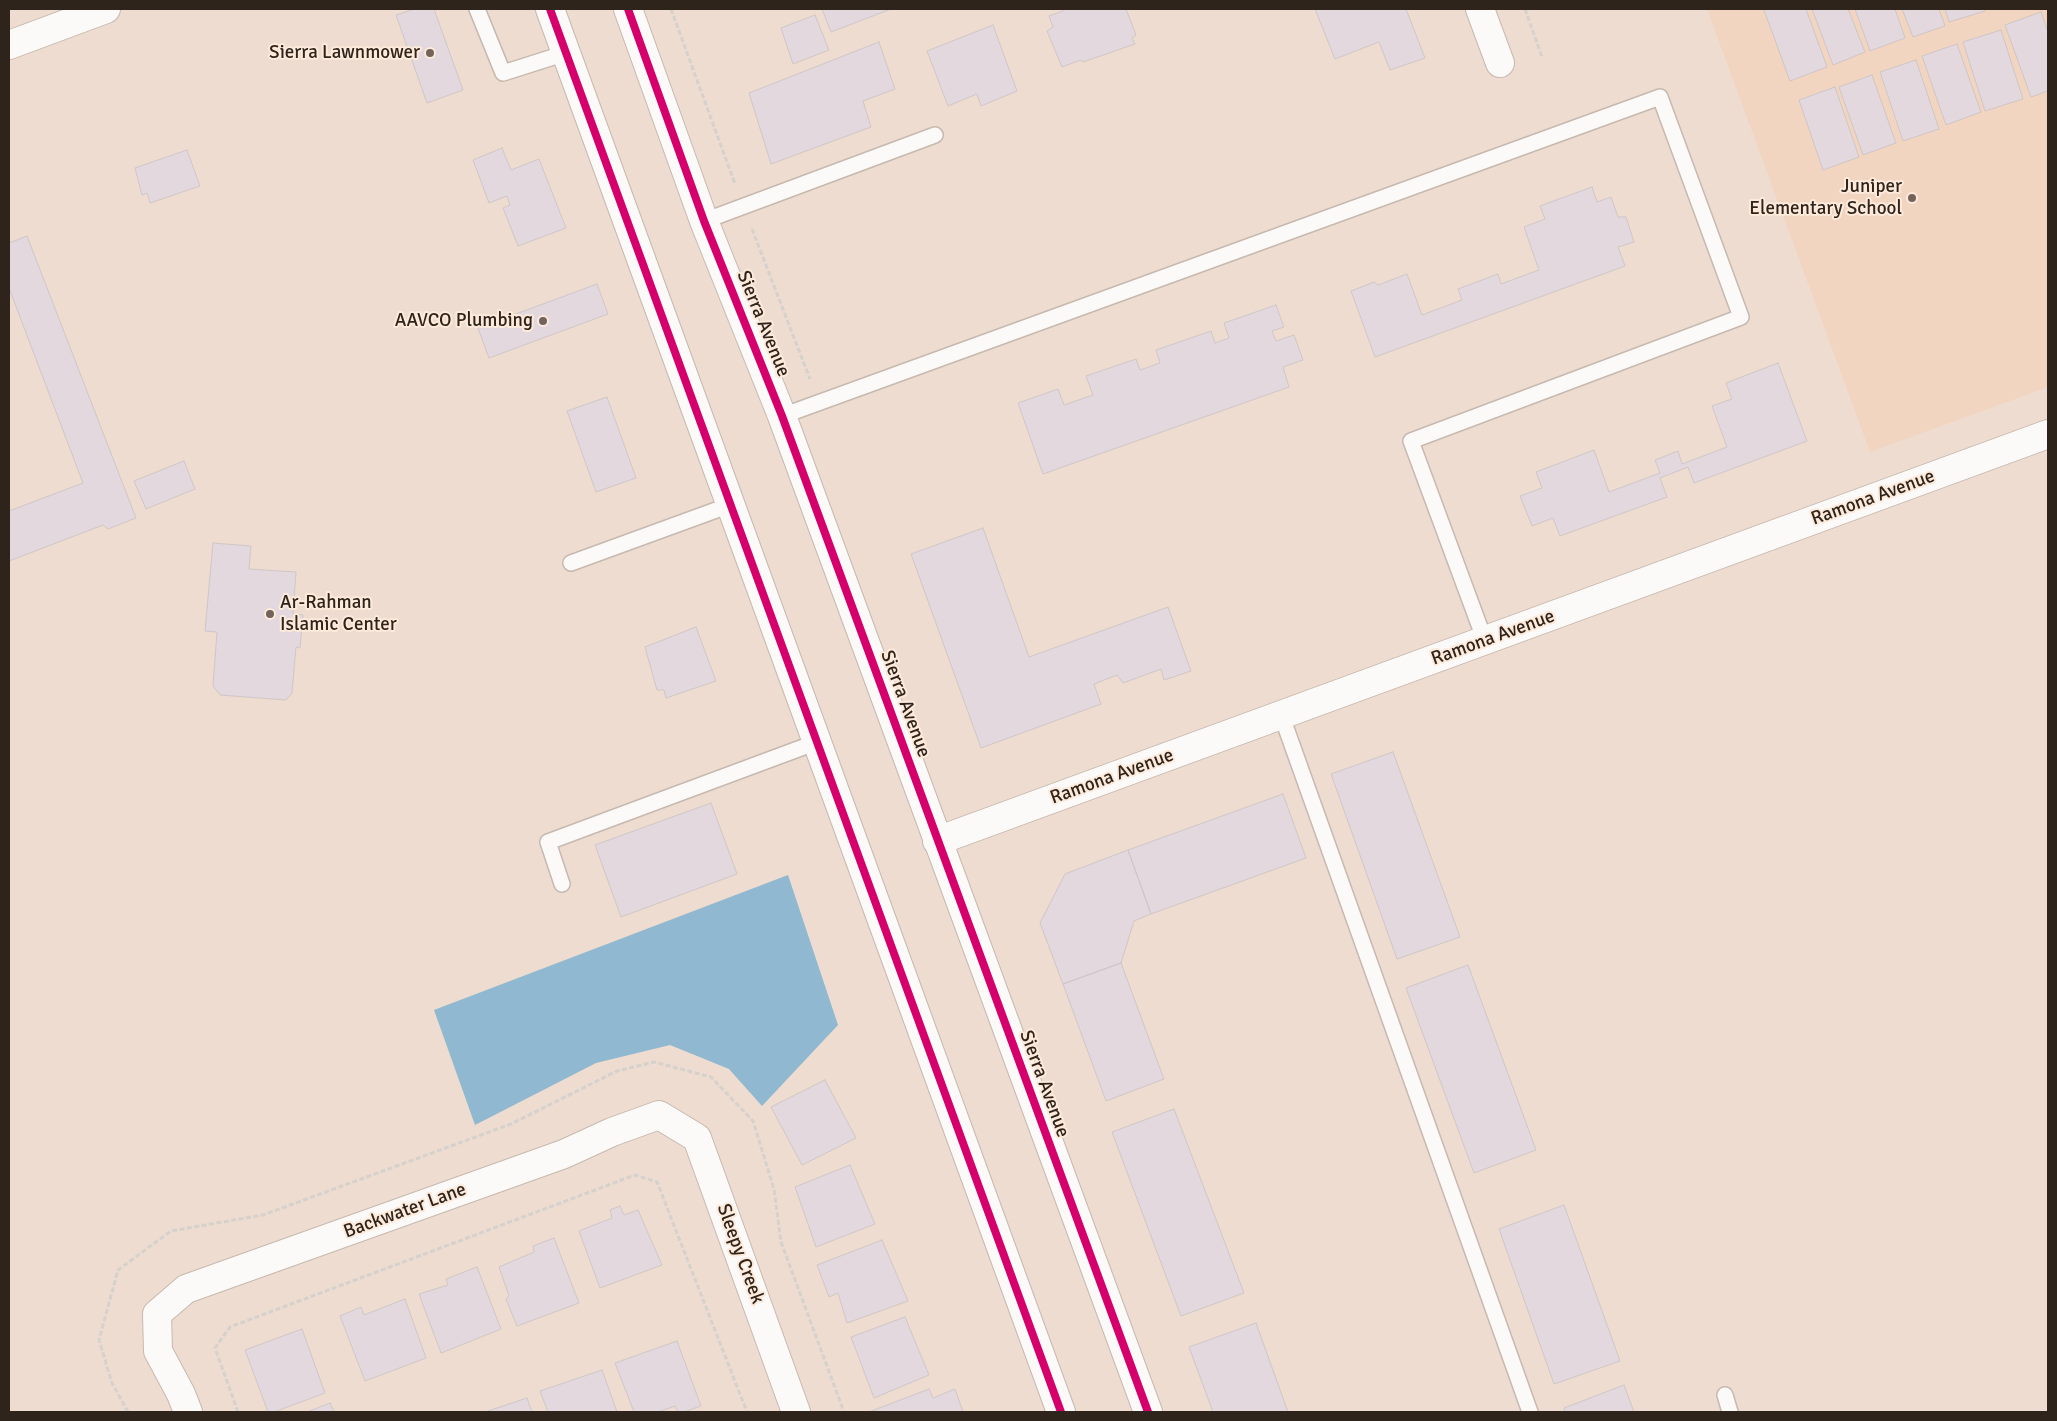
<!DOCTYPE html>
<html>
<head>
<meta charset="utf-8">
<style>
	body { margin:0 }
	#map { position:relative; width:2057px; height:1421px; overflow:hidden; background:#eddccf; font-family:Signika,sans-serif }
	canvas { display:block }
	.frame { position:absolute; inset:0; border:10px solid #2f241b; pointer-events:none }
</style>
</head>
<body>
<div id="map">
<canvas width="2057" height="1421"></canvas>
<div class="frame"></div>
</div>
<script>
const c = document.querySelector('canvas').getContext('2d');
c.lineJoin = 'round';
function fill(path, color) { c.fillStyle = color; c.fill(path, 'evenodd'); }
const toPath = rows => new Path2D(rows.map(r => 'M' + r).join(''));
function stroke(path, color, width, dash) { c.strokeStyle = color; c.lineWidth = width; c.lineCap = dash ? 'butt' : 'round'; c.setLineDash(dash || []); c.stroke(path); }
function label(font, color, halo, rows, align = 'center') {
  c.font = font + ' Signika,sans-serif'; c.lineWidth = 4; c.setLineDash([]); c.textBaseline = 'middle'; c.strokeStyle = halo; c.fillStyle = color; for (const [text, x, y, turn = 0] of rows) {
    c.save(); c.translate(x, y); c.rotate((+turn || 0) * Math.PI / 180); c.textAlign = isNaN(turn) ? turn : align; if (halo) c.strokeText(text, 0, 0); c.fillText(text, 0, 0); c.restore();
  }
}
fill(toPath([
	[1707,9,2048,9,2048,387,1870,452]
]), '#f2d5c0');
fill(toPath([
	[788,875,838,1025,762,1106,729,1069,670,1045,596,1063,475,1125,434,1010]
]), '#90b8d0');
const building = toPath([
	[415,9,434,9,463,90,427,103,396,15,415,9],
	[822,9,891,9,831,32,822,9],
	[1062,9,1126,9,1136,35,1132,38,1135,44,1083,62,1081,60,1062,67,1047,31,1053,27,1049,16,1063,11,1062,9],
	[1315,9,1406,9,1425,58,1390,70,1379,42,1335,59,1315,9],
	[1767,9,1806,9,1827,67,1790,81,1764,10,1767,9],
	[1812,9,1848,9,1865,52,1833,65,1812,9],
	[1855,9,1895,9,1905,38,1870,51,1855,9],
	[1902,9,1939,9,1945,26,1913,37,1902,9],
	[1945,9,1985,9,1985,11,1949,22,1945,9],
	[2041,12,2048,32,2048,91,2031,97,2005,25,2041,12],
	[815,15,829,50,793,64,781,28,815,15],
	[993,25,1017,91,981,106,977,94,948,106,927,51,993,25],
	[2001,30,2023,99,1985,111,1963,42,2001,30],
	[879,42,895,89,863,101,871,127,771,164,749,93,879,42],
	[1957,44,1981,112,1946,125,1922,56,1957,44],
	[1916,60,1939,129,1903,141,1880,72,1916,60],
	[1872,75,1896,143,1863,155,1839,87,1872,75],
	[1835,87,1859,157,1823,170,1799,100,1835,87],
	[502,148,511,170,539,159,566,228,518,246,503,208,510,205,507,196,489,203,473,160,502,148],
	[187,150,200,186,150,203,147,193,142,195,135,168,187,150],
	[1592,187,1597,202,1611,197,1618,217,1626,217,1634,242,1618,247,1625,266,1375,357,1351,291,1374,282,1378,285,1407,274,1422,315,1462,300,1458,289,1498,274,1501,284,1539,270,1524,227,1545,219,1540,206,1592,187],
	[27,236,136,518,108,529,103,525,9,561,9,511,83,483,9,288,9,243,27,236],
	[597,284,608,314,489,358,478,328,597,284],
	[1276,305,1284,327,1272,331,1276,341,1294,335,1303,360,1283,367,1289,387,1043,474,1018,403,1058,389,1064,405,1093,395,1086,376,1136,359,1140,370,1160,363,1156,350,1211,331,1215,343,1229,338,1224,323,1276,305],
	[1778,363,1807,441,1694,483,1688,467,1660,478,1667,497,1560,536,1553,518,1532,526,1520,496,1542,488,1536,472,1594,450,1609,492,1660,473,1655,460,1678,451,1682,464,1727,447,1712,406,1732,399,1726,383,1778,363],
	[607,397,636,478,596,492,567,411,607,397],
	[184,461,195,489,146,509,134,481,184,461],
	[983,528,1029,657,1168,607,1191,671,1164,680,1161,669,1123,683,1117,675,1094,684,1101,704,981,748,911,554,983,528],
	[213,543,251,546,249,569,296,572,293,614,303,615,300,648,296,647,292,693,286,700,220,695,213,686,217,632,205,631,213,543],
	[696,627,716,681,666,698,664,690,657,690,645,647,696,627],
	[1393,752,1460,937,1397,959,1331,774,1393,752],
	[1283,794,1306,858,1151,914,1128,850,1283,794],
	[711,803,737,874,621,917,595,845,711,803],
	[1128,850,1151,914,1134,921,1121,963,1063,984,1040,923,1065,874,1128,850],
	[1121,963,1164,1079,1106,1101,1063,984,1121,963],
	[1468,965,1536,1150,1474,1173,1406,988,1468,965],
	[825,1080,856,1138,802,1165,771,1107,825,1080],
	[1174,1109,1244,1293,1181,1316,1112,1132,1174,1109],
	[850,1165,875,1224,816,1247,795,1187,850,1165],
	[1564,1205,1620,1361,1554,1384,1499,1229,1564,1205],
	[620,1206,624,1215,638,1210,662,1265,600,1288,579,1231,612,1218,610,1210,620,1206],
	[554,1238,579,1303,517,1326,506,1299,509,1296,499,1267,534,1252,533,1246,554,1238],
	[882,1240,908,1301,847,1323,838,1293,829,1297,817,1265,882,1240],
	[477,1267,501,1329,441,1353,419,1294,448,1285,446,1279,477,1267],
	[405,1299,426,1358,365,1381,340,1316,361,1307,364,1315,405,1299],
	[905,1317,929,1375,874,1398,851,1337,905,1317],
	[1256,1323,1288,1412,1213,1412,1189,1347,1256,1323],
	[302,1329,325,1393,274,1412,268,1412,245,1350,302,1329],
	[677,1341,701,1406,684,1412,678,1412,675,1406,658,1412,634,1412,615,1363,677,1341],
	[602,1370,617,1412,548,1412,540,1391,602,1370],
	[1624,1385,1634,1412,1565,1412,1564,1408,1624,1385],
	[929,1389,933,1398,955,1389,963,1412,869,1412,929,1389],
	[527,1398,532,1412,485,1412,527,1398],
	[330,1403,334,1412,307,1412,330,1403]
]);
fill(building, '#e3d8de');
stroke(building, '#cfc6c6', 1);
const lane = toPath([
	[477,9,503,73,566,53],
	[704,221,935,135],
	[782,416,1660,97,1741,317,1411,441,1485,641],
	[571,563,730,505],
	[1281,714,1530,1412],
	[562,884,548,842,817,742],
	[1725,1395,1730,1412]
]);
const street = toPath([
	[1480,9,1500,63],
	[937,841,2048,434],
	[188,1412,181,1394,158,1351,157,1314,186,1289,564,1154,612,1132,659,1115,697,1138,796,1412]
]);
const secondary = toPath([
	[9,45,106,9]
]);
const primary = toPath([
	[550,9,1061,1412],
	[628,9,704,221,782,416,1148,1412]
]);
stroke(lane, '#c7b9af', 18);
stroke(street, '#c7b9af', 30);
stroke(secondary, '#c7b9af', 30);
stroke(primary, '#c7b9af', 30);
stroke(toPath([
	[671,9,735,184],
	[1525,9,1542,57],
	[752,229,810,379],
	[128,1412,112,1383,99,1340,118,1270,171,1231,263,1215,511,1124,617,1071,654,1062,711,1077,753,1121,774,1189,781,1242,844,1412],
	[238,1412,215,1348,230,1327,635,1175,657,1182,747,1412]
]), '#d6d1cc', 3, [5, 2.5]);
stroke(lane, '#fcfaf8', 15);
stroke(street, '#fcfaf8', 28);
stroke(secondary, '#fcfaf8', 28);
stroke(primary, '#fcfaf8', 28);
stroke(toPath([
	[550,9,1061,1412],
	[628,9,704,221,782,416,1148,1412]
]), '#d6006c', 8);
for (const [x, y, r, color] of [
	[430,53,5,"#72645a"],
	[1912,198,5,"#72645a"],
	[543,321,5,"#72645a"],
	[270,614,5,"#72645a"]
]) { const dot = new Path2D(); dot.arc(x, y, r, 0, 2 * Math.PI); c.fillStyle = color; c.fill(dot); stroke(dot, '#fdeadb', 2); }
label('19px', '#2f241b', '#fdeadb', [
	["Sierra Lawnmower",420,53],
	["Juniper",1902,187],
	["Elementary School",1902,209],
	["AAVCO Plumbing",533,321],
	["Ar-Rahman",280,603,"left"],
	["Islamic Center",280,625,"left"]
], 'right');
label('19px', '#2f241b', '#fdeadb', [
	["Sierra Avenue",763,324,68],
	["Ramona Avenue",1873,498,-20],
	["Ramona Avenue",1493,638,-20],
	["Sierra Avenue",905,704,70],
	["Ramona Avenue",1112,777,-20],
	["Sierra Avenue",1044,1084,70],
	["Backwater Lane",405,1211,-20],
	["Sleepy Creek",740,1254,70]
]);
</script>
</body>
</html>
